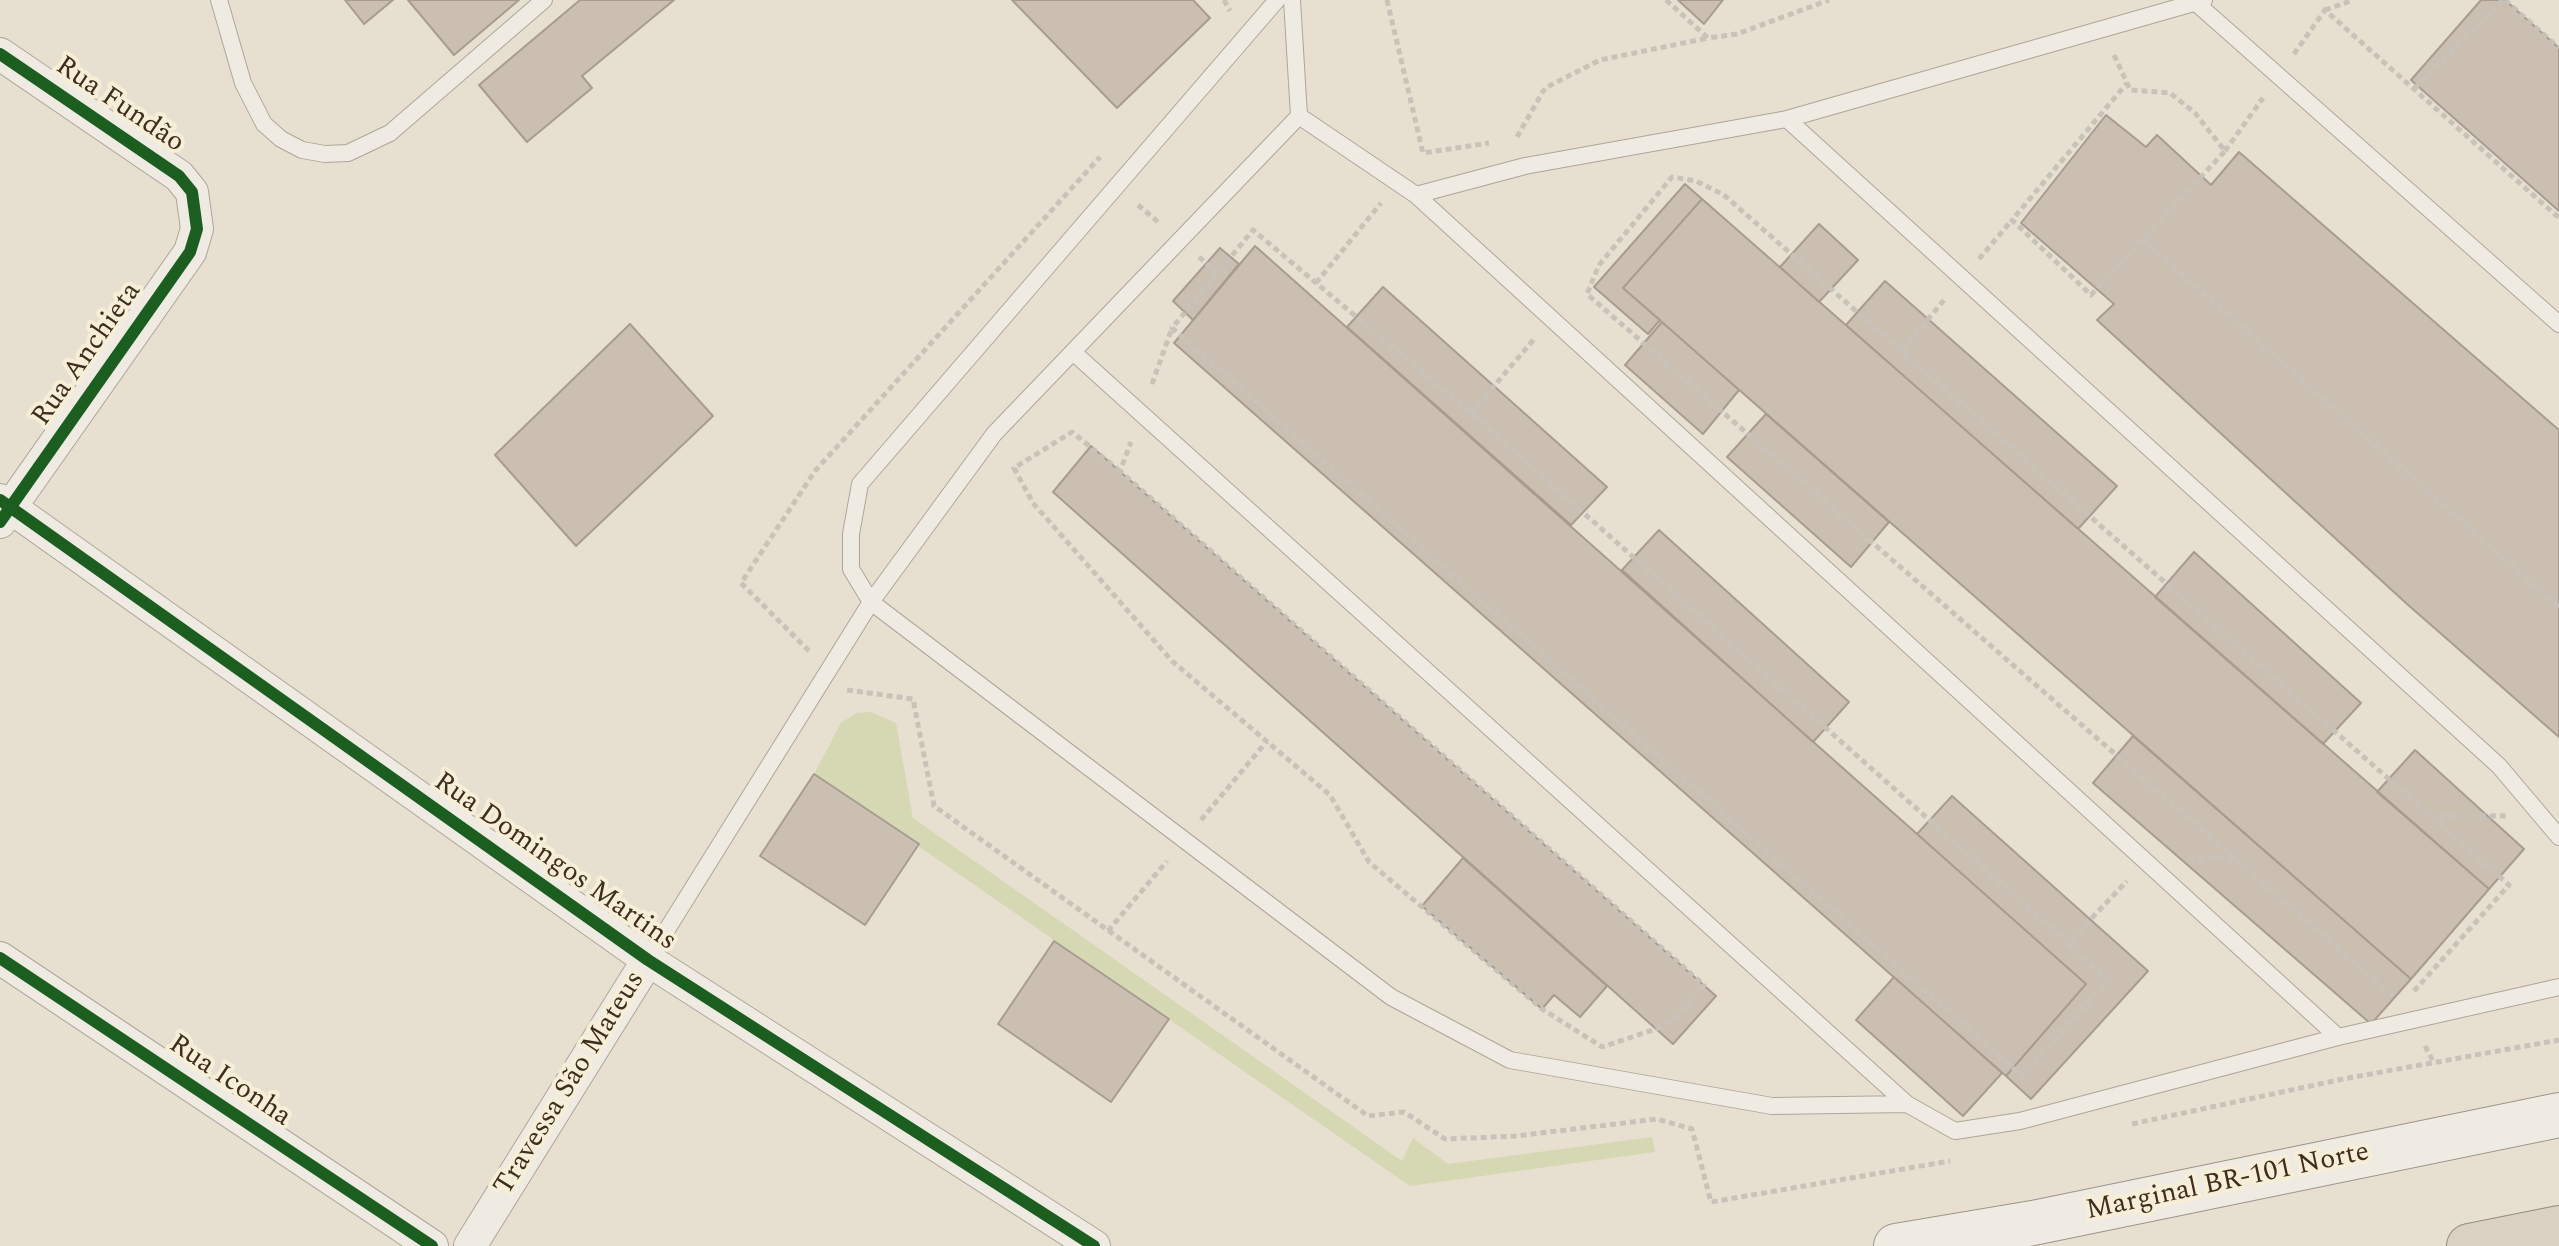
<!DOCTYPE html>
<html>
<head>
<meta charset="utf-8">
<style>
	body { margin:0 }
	canvas { display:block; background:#e7e0d1 }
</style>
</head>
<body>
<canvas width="2559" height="1246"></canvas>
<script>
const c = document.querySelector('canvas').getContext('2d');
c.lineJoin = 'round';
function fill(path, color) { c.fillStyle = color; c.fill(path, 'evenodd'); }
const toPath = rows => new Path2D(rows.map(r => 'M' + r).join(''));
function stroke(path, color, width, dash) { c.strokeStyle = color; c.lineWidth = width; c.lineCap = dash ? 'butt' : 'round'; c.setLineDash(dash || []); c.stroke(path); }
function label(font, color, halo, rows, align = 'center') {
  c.font = font + ' Spectral,serif'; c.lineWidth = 8; c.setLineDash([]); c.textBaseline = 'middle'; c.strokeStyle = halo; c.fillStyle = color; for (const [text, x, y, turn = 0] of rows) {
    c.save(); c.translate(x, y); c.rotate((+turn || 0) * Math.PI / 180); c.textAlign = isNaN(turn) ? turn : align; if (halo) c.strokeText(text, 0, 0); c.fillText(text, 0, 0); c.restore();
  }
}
fill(toPath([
	[871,712,896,723,913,818,1402,1161,1413,1138,1448,1164,1652,1137,1655,1152,1410,1186,814,774,841,723,856,713]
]), '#d6d7b3');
const building = toPath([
	[345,0,393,0,364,24,345,0],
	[408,0,519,0,454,55,408,0],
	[580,0,674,0,582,76,592,88,527,142,479,85,580,0],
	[1012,0,1193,0,1210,18,1117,108,1012,0],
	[1678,0,1723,0,1704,24,1678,0],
	[2481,0,2505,0,2559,48,2559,211,2411,80,2481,0],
	[2106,115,2146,147,2157,135,2211,185,2239,152,2559,430,2559,737,2407,604,2097,320,2114,304,2021,223,2106,115],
	[1685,184,1702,199,1623,288,1660,320,1648,334,1594,287,1685,184],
	[1702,199,2489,889,2411,979,1623,288,1702,199],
	[1819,224,1858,260,1819,302,1780,267,1819,224],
	[1255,246,2086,984,2006,1076,1174,343,1255,246],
	[1220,248,1239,264,1193,320,1173,301,1220,248],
	[1885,281,2117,486,2078,529,1846,325,1885,281],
	[1383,287,1607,487,1571,525,1347,327,1383,287],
	[1662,322,1739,390,1703,434,1625,365,1662,322],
	[630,324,713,416,576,546,495,455,630,324],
	[1766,414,1889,522,1851,567,1727,457,1766,414],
	[1091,446,1716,996,1673,1044,1053,492,1091,446],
	[1659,530,1849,702,1813,742,1622,570,1659,530],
	[2194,552,2361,703,2323,744,2155,597,2194,552],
	[2133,736,2411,979,2371,1024,2093,783,2133,736],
	[2415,750,2524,849,2489,889,2377,792,2415,750],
	[814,774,919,844,865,925,760,856,814,774],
	[1952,796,2148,971,2031,1099,2006,1076,2086,984,1917,834,1952,796],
	[1463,858,1607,986,1580,1017,1554,995,1542,1009,1422,906,1463,858],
	[1054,941,1169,1019,1111,1102,998,1024,1054,941],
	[1894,977,2002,1073,1963,1116,1856,1020,1894,977]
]);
fill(building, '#cbbfb2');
stroke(building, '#a89c90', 2);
const service = toPath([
	[219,0,243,83,264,124,281,139,302,150,325,154,348,153,390,133,544,0],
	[1277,0,860,484,851,534,851,569,871,602,1391,997,1510,1060,1772,1106,1907,1104],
	[2195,2,2559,324],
	[1299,116,1416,195,2338,1037],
	[1787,119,2499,766,2559,837],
	[1416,195,1525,166,1787,119,2204,0],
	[1073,352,1907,1104,1955,1131,2020,1121,2338,1037,2559,987],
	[648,960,871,602,994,434,1299,116,1292,0]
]);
const minor = toPath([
	[0,54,179,176,192,192,197,229,190,252,0,522],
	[0,500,648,960,1094,1246],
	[0,958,432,1246],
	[470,1246,648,960]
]);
const secondary = toPath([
	[1896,1246,2033,1223,2559,1115]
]);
const motorway = toPath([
	[2469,1246,2559,1228]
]);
stroke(service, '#ada599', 18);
stroke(minor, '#ada599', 34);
stroke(secondary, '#9c958a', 46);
stroke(motorway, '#928b80', 46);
stroke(toPath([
	[1224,0,1230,11],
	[1387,0,1423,153,1489,143],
	[1666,0,1708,38,1737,34,1829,0],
	[2505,0,2559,48],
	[2325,10,2353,0],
	[2294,54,2325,10,2559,218],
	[2114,55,2127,83,2130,90,2170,93,2195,113,2225,151,2091,295,2012,220,2127,83],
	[2414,89,2503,0],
	[1517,137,1545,88,1600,60,1708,38],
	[2225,151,2263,98],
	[1138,205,1158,222],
	[2142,239,2559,607],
	[1199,257,1217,273],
	[1979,259,2012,220],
	[1316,283,1381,203],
	[1902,351,1944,300],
	[1152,384,1172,328],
	[1471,413,1535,338],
	[1120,471,1072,432,1014,468,1033,503,1172,661,1330,795,1369,862,1542,1009,1602,1047,1656,1029,1676,1016,1704,985,1120,471,1131,442],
	[809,651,741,583,815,471,1100,157],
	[847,690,913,699,934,806,1368,1116,1404,1112,1445,1139,1516,1136,1657,1119,1692,1129,1711,1202,1950,1161],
	[1201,820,1267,741],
	[2188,859,2235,858],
	[1108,931,1167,861],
	[2068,943,2108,980,2022,1076,1172,328,1253,230,1471,413,2068,943,2127,881],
	[2414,991,2509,885,2431,816],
	[2393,996,1587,294,1599,265,1672,177,1696,181,1724,195,2431,816,2506,816],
	[2425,1046,2434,1063],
	[2132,1124,2343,1079,2559,1040]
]), '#c8c2b9', 5, [6, 4]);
stroke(service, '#efebe3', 16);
stroke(minor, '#efebe3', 32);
stroke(secondary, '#efebe3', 44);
stroke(motorway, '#dad1c2', 44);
stroke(toPath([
	[0,54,179,176,192,192,197,229,190,252,0,522],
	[0,500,648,960,1094,1246],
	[0,958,432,1246]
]), '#1b5e20', 12);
label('28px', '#3d2e20', '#f7eed8', [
	["Rua Fundão",119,106,34],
	["Rua Anchieta",88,355,-55],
	["Rua Domingos Martins",554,863,35],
	["Rua Iconha",229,1082,34],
	["Travessa São Mateus",571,1084,-58],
	["Marginal BR-101 Norte",2228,1183,-12]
]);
</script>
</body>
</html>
